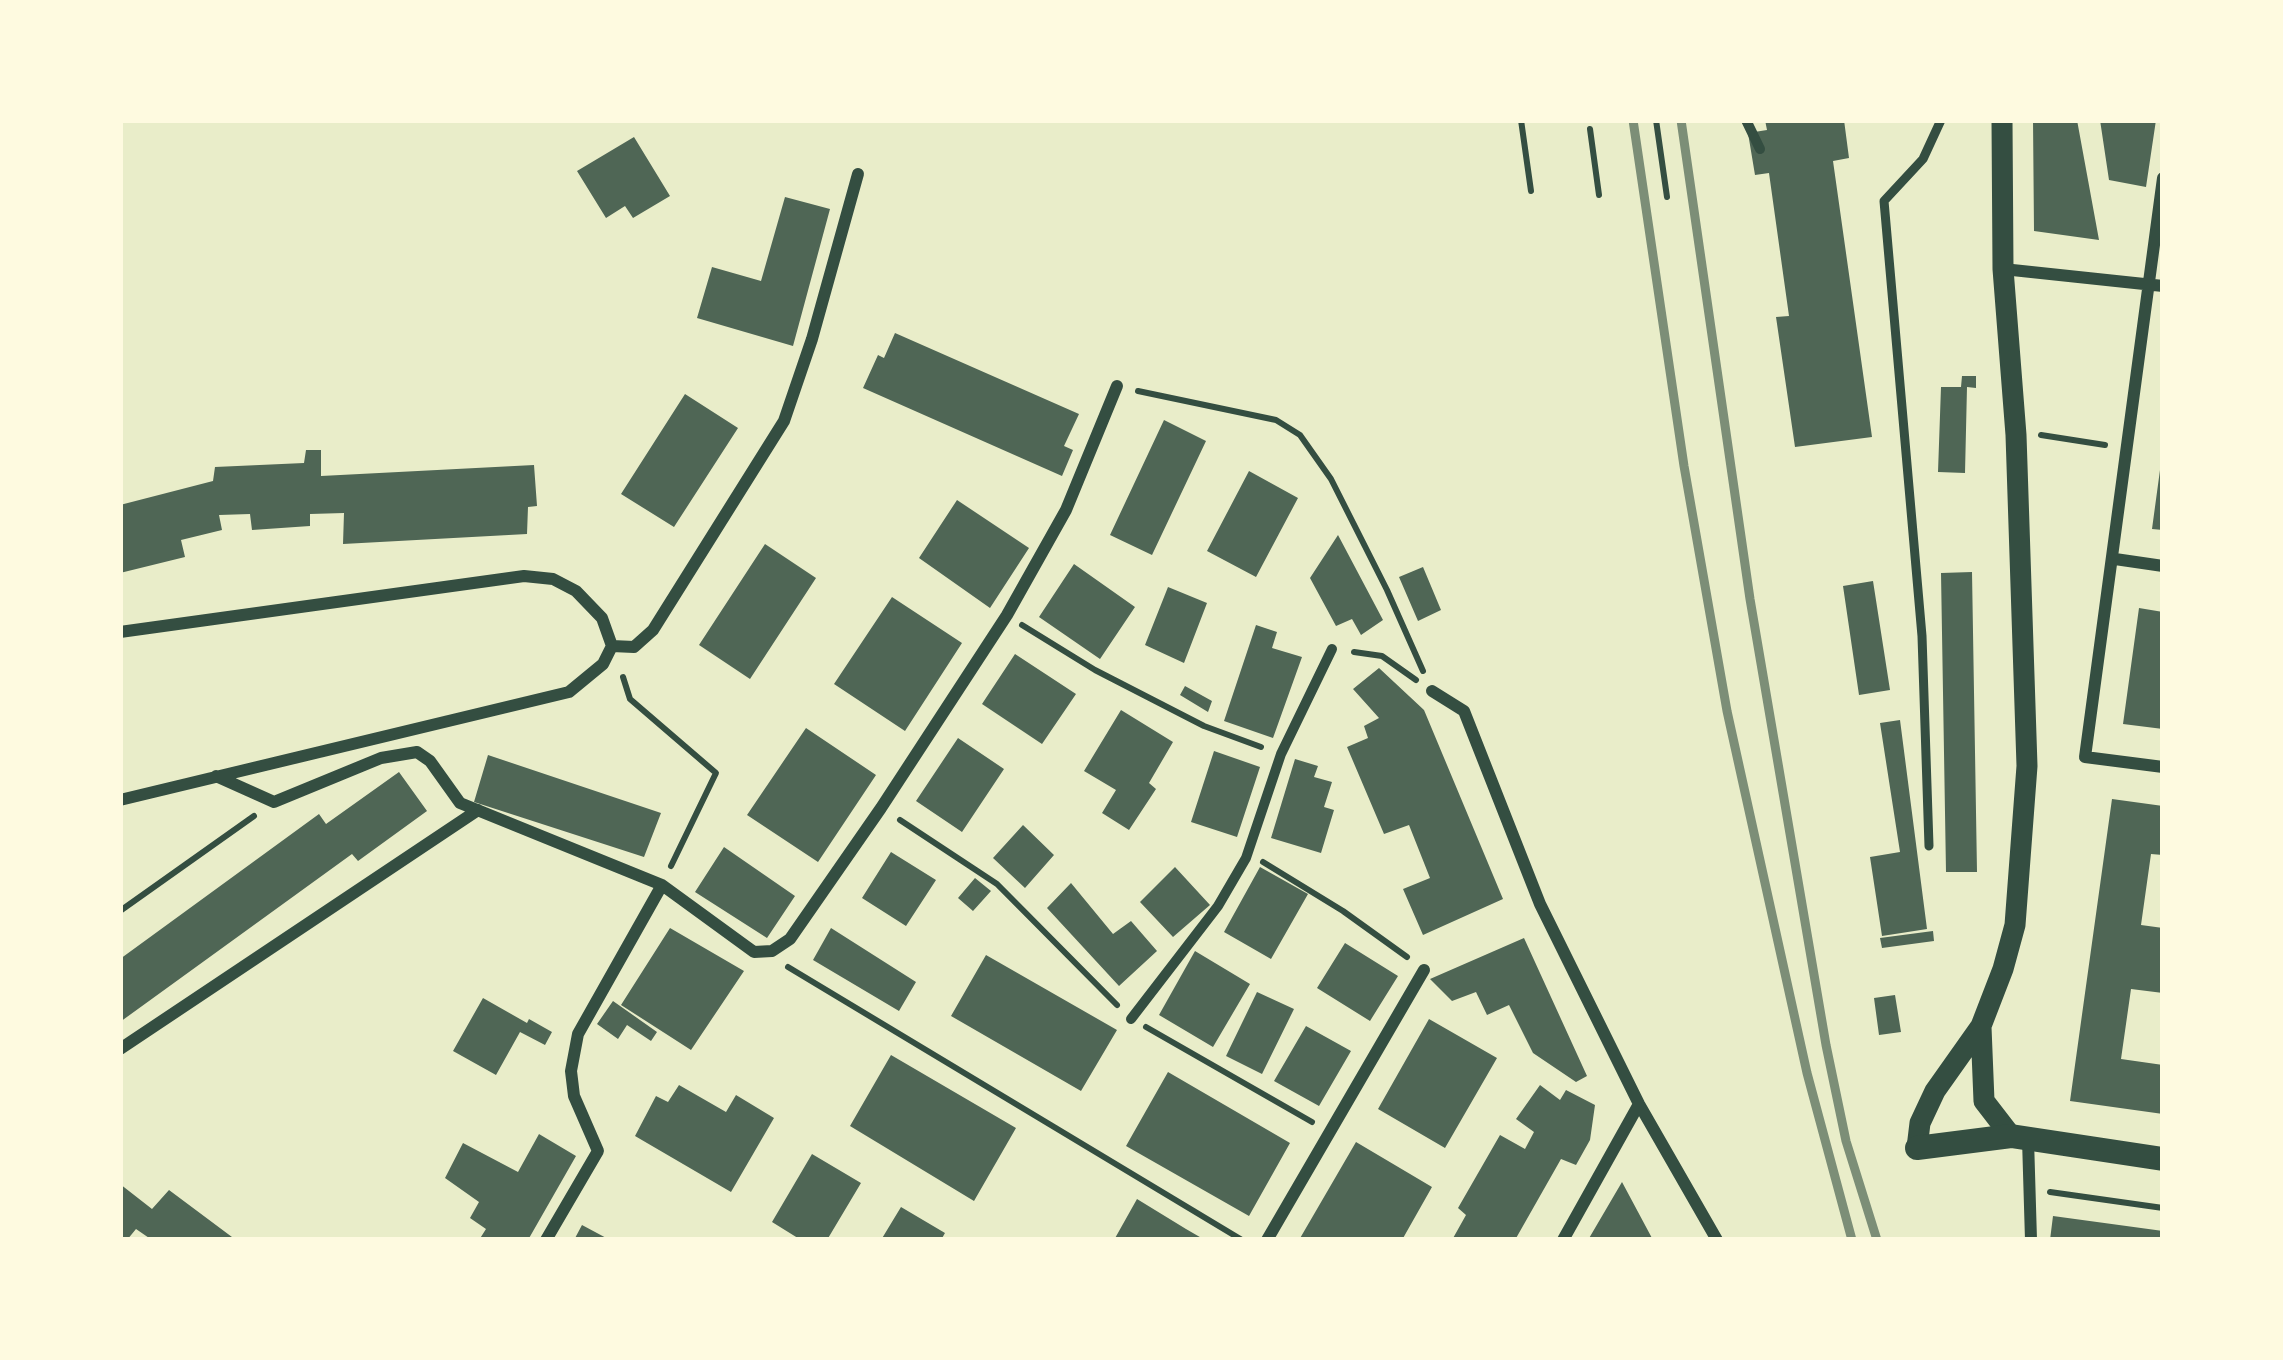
<!DOCTYPE html>
<html>
<head>
<meta charset="utf-8">
<style>
	body { margin:0 }
	#map { position:relative; width:2283px; height:1360px; overflow:hidden; background:#e9edc9; font-family:"Source Serif 4",serif }
	canvas { display:block }
	.frame { position:absolute; inset:0; border:123px solid #fefae0; pointer-events:none }
</style>
</head>
<body>
<div id="map">
<canvas width="2283" height="1360"></canvas>
<div class="frame"></div>
</div>
<script>
const c = document.querySelector('canvas').getContext('2d');
c.lineJoin = 'round';
function fill(path, color) { c.fillStyle = color; c.fill(path, 'evenodd'); }
const toPath = rows => new Path2D(rows.map(r => 'M' + r).join(''));
function stroke(path, color, width, dash) { c.strokeStyle = color; c.lineWidth = width; c.lineCap = dash ? 'butt' : 'round'; c.setLineDash(dash || []); c.stroke(path); }
fill(toPath([
	[1765,120,1844,120,1849,158,1833,161,1872,437,1795,447,1776,317,1789,316,1769,173,1755,175,1748,133,1767,130],
	[2033,120,2077,120,2099,240,2034,231],
	[2100,120,2156,120,2146,187,2109,180],
	[634,137,670,196,633,218,625,206,606,218,577,171],
	[785,197,830,209,793,346,697,318,712,267,761,281],
	[895,333,1079,414,1064,446,1073,450,1062,476,863,388,878,355,884,358],
	[1962,376,1976,376,1976,388,1967,387,1965,473,1938,472,1941,387,1961,387],
	[685,394,738,428,674,527,621,494],
	[1164,420,1206,441,1152,555,1110,535],
	[306,450,321,450,321,476,534,465,537,506,528,507,527,534,343,544,344,513,310,514,310,526,252,530,250,514,219,515,222,530,181,540,185,557,120,573,120,505,213,481,215,467,304,463],
	[2160,470,2163,470,2163,530,2152,529],
	[1249,471,1298,498,1256,577,1207,551],
	[957,500,1029,548,990,608,919,558],
	[1338,535,1383,620,1361,635,1352,619,1336,626,1310,578],
	[765,544,816,578,750,679,699,645],
	[1074,564,1135,607,1100,659,1039,617],
	[1423,567,1441,610,1418,621,1399,577],
	[1972,572,1977,872,1946,872,1941,573],
	[1873,581,1890,690,1859,695,1843,586],
	[1168,587,1207,603,1184,663,1145,645],
	[892,597,962,643,905,731,834,684],
	[2139,608,2163,612,2163,729,2123,724],
	[1256,625,1277,632,1272,648,1302,657,1273,738,1224,721],
	[1015,654,1076,694,1042,744,982,704],
	[1379,668,1424,710,1503,899,1423,935,1403,889,1430,878,1409,825,1384,834,1347,747,1368,738,1364,726,1379,718,1353,689],
	[1185,686,1212,701,1208,712,1180,695],
	[1121,710,1173,742,1149,783,1156,789,1129,830,1102,813,1116,790,1084,771],
	[1900,720,1927,929,1882,936,1870,857,1900,852,1880,723],
	[806,728,876,775,818,862,747,815],
	[958,738,1004,769,962,832,916,801],
	[1214,751,1260,767,1237,837,1191,822],
	[488,755,661,813,644,857,474,802],
	[1295,759,1318,766,1314,777,1332,782,1324,807,1334,810,1321,853,1271,838],
	[399,772,427,811,358,861,352,854,120,1022,120,959,319,814,326,824],
	[2112,799,2163,806,2163,855,2151,854,2141,925,2163,928,2163,993,2131,989,2121,1059,2163,1065,2163,1114,2070,1101],
	[1023,825,1054,855,1025,888,993,858],
	[724,847,795,896,767,938,695,892],
	[891,852,936,880,906,926,862,898],
	[1175,867,1210,905,1173,937,1140,902],
	[1260,867,1308,894,1271,959,1224,932],
	[975,878,991,891,973,911,958,898],
	[1071,883,1113,934,1131,921,1157,951,1119,986,1047,908],
	[670,928,744,971,691,1050,621,1005],
	[831,928,916,982,899,1011,813,960],
	[1933,931,1934,941,1882,948,1880,938],
	[1524,938,1587,1076,1576,1082,1533,1053,1509,1005,1487,1015,1476,992,1452,1001,1430,979],
	[1345,943,1398,976,1370,1021,1317,988],
	[1195,951,1250,984,1213,1047,1159,1015],
	[986,955,1117,1030,1081,1091,951,1016],
	[1257,992,1294,1009,1262,1074,1226,1056],
	[1895,995,1901,1032,1879,1035,1874,998],
	[483,998,527,1023,529,1019,552,1032,545,1045,520,1032,496,1075,453,1051],
	[613,1001,657,1032,651,1041,627,1025,618,1039,597,1024],
	[1429,1019,1497,1058,1445,1148,1378,1109],
	[1306,1026,1351,1051,1319,1106,1274,1081],
	[891,1055,1016,1128,974,1201,850,1126],
	[1168,1072,1290,1143,1249,1216,1126,1146],
	[679,1085,726,1112,736,1095,774,1118,731,1192,635,1136,656,1096,668,1102],
	[1540,1085,1560,1100,1566,1090,1595,1105,1590,1140,1576,1165,1561,1159,1515,1240,1452,1240,1466,1215,1458,1208,1500,1135,1525,1149,1534,1132,1516,1119],
	[539,1134,576,1156,528,1240,479,1240,486,1229,470,1218,479,1202,445,1178,463,1143,518,1172],
	[1356,1142,1432,1187,1402,1240,1299,1240],
	[812,1154,861,1183,827,1240,801,1240,772,1222],
	[1622,1182,1653,1240,1588,1240],
	[120,1184,152,1209,169,1190,236,1240,152,1240,136,1229,127,1240,120,1240],
	[1137,1199,1186,1229,1205,1240,1114,1240],
	[901,1207,945,1233,941,1240,881,1240],
	[2053,1216,2163,1231,2163,1240,2050,1240],
	[582,1225,610,1240,574,1240]
]), '#4f6655');
stroke(toPath([
	[1521,120,1531,191],
	[1656,120,1667,197],
	[1590,129,1599,195],
	[1138,391,1276,420,1300,435,1331,479,1387,590,1423,671],
	[2041,435,2105,445],
	[1022,625,1095,670,1204,726,1261,747],
	[1354,652,1382,656,1416,680],
	[623,677,630,699,716,773,671,866],
	[900,820,997,884,1117,1005],
	[1263,862,1343,911,1407,957],
	[120,911,254,816],
	[788,967,1242,1240],
	[1146,1027,1312,1122],
	[2050,1192,2163,1208]
]), '#344e41', 6);
stroke(toPath([
	[1929,846,1922,636,1884,201,1923,159,1941,120]
]), '#344e41', 9);
stroke(toPath([
	[1746,120,1760,149],
	[1131,1019,1218,906,1246,858,1281,754,1332,649]
]), '#344e41', 10);
stroke(toPath([
	[2163,178,2085,757,2163,767],
	[2003,269,2163,286],
	[2115,559,2163,566],
	[120,632,524,576,553,579,576,591,602,618,612,646,603,664,569,692,120,800],
	[612,646,634,647,653,630,784,421,812,339,858,174],
	[1432,691,1464,711,1540,904,1639,1104,1717,1240],
	[216,776,274,802,381,758,417,752,430,761,460,803,662,885,754,952,772,951,790,939,881,808,1007,615,1066,510,1117,386],
	[120,1049,478,810],
	[2028,1139,2031,1240],
	[546,1240,598,1151,574,1096,571,1071,578,1034,662,885],
	[1267,1240,1424,970],
	[1563,1240,1639,1104]
]), '#344e41', 12);
stroke(toPath([
	[1981,1027,1984,1101,2011,1136],
	[1917,1148,1920,1123,1935,1091,1981,1026,2003,969,2015,925,2027,766,2016,435,2003,269,2002,120]
]), '#344e41', 21);
stroke(toPath([
	[1917,1148,2011,1136,2163,1159]
]), '#344e41', 24);
stroke(toPath([
	[1633,120,1684,466,1727,711,1807,1073,1852,1240],
	[1681,120,1750,599,1826,1045,1846,1141,1877,1240]
]), '#7c8e77', 9);
</script>
</body>
</html>
